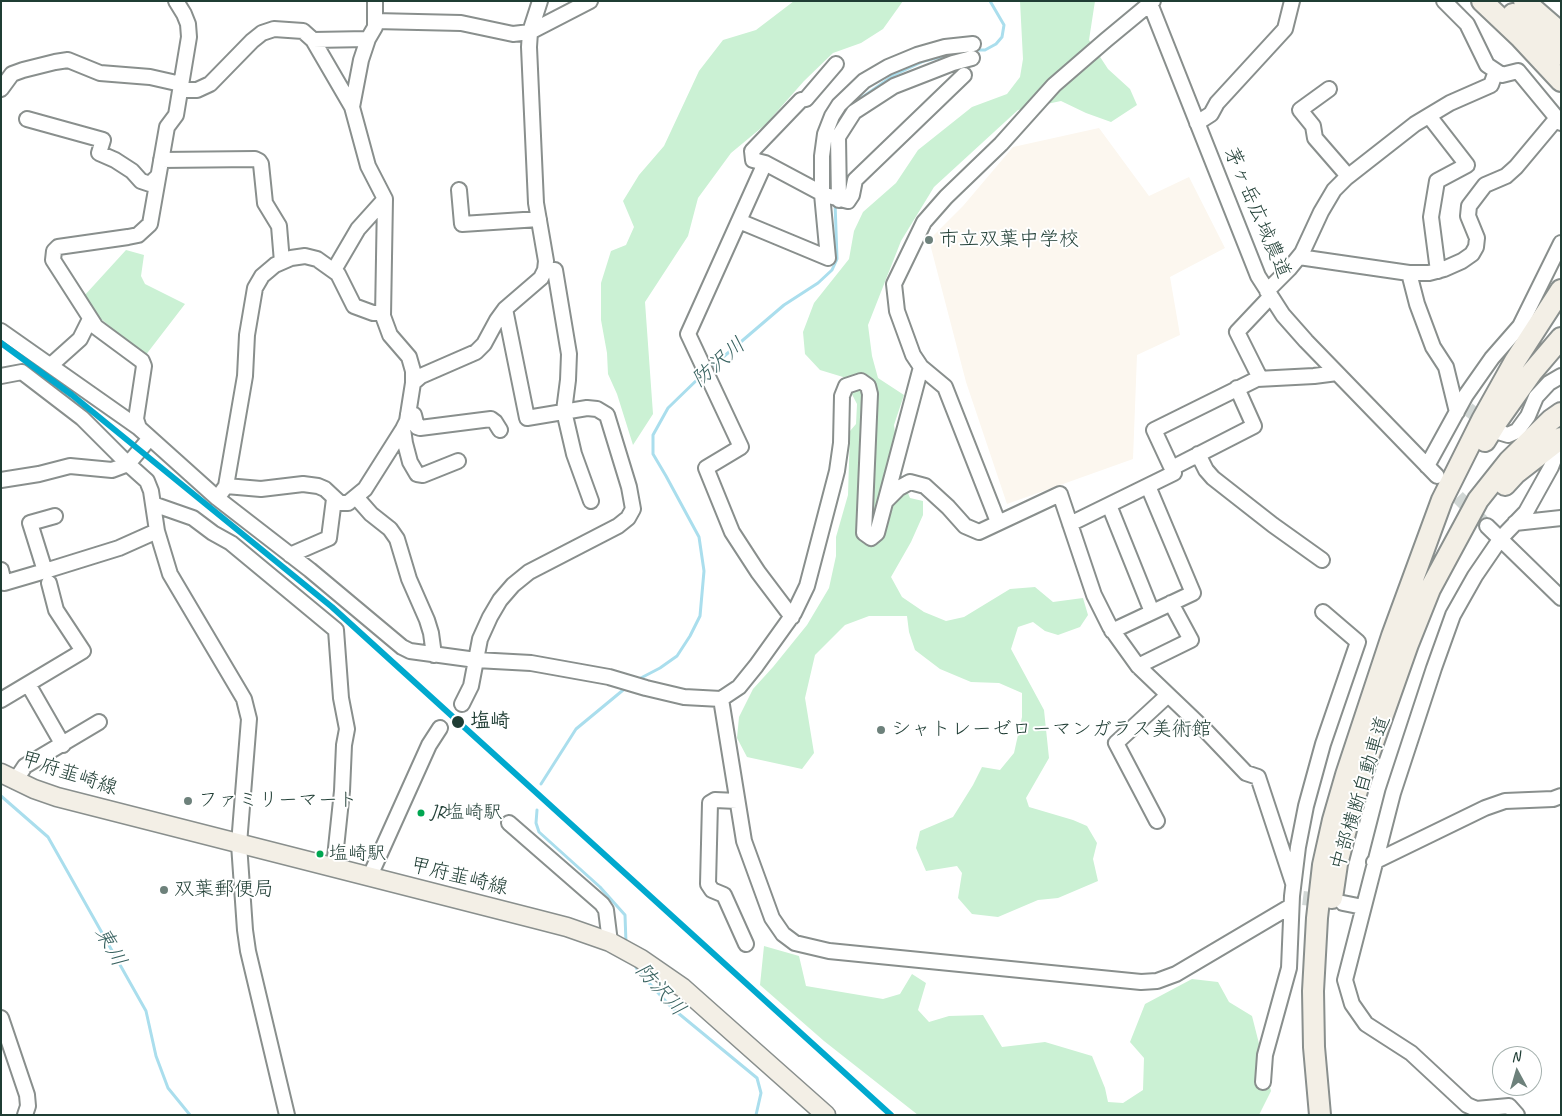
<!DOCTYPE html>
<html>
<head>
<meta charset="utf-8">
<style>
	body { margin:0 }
	#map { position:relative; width:1562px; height:1116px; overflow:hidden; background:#fff; font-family:Caveat,sans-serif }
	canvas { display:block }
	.frame { position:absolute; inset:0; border:2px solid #1f3d34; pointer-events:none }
	.north { position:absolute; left:1492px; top:1046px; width:50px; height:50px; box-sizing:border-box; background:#fff; border:1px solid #a5b1ae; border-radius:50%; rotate:354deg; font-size:14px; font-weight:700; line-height:20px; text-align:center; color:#1f3d34 }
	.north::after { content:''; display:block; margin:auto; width:18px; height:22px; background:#6d817b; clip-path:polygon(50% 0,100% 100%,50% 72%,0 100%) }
</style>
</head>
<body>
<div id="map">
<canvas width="1562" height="1116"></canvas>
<div class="frame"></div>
<div class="north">N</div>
</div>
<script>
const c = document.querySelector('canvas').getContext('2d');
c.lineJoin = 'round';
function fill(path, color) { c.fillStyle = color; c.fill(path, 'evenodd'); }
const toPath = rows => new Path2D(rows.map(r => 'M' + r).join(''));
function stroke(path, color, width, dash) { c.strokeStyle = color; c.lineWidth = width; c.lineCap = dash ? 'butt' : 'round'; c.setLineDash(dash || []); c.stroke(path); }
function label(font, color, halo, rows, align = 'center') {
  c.font = font + ' Caveat,"Klee One",sans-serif'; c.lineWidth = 4; c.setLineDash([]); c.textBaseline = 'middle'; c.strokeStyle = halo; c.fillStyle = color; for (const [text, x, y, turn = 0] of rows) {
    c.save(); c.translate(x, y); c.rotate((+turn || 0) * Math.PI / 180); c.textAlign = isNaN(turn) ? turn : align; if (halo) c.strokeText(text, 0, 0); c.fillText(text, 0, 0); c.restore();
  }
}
fill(toPath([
	[1099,128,1149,196,1189,177,1225,248,1170,277,1180,335,1137,355,1133,459,1007,504,966,382,929,240,963,206,1013,147]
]), '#fcf7ef');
fill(toPath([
	[794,1,903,1,883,29,861,43,833,53,804,81,766,124,731,153,698,198,688,236,645,302,653,414,633,445,617,394,608,374,607,353,601,320,601,283,611,251,626,245,634,227,623,201,639,175,664,146,699,71,723,40,756,30],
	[1020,1,1095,1,1089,40,1108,69,1130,89,1137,105,1111,122,1086,113,1061,101,1018,110,934,187,901,241,868,325,872,356,878,378,904,395,894,425,901,476,910,498,923,501,923,515,911,542,891,577,902,597,924,612,946,621,964,617,1010,589,1035,587,1053,602,1083,598,1088,615,1080,627,1058,635,1045,631,1033,622,1018,627,1011,649,1044,710,1049,758,1026,798,1029,807,1073,820,1087,826,1097,843,1093,859,1098,881,1058,898,1038,900,998,917,972,914,958,898,962,873,957,866,926,871,916,848,920,831,953,817,973,785,982,767,1000,770,1014,753,1022,717,1022,693,999,683,971,682,940,669,915,650,909,632,907,616,869,616,845,625,815,655,805,698,814,753,802,769,747,757,737,738,739,717,753,689,773,667,807,625,829,588,836,556,836,537,848,495,850,431,856,424,857,404,843,377,820,370,805,354,803,332,814,303,849,259,854,231,863,212,896,183,918,150,972,107,1007,94,1020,77,1023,59],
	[126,250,144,255,141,276,145,284,185,304,145,356,88,308,84,296],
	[764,946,799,956,806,986,883,999,900,994,912,974,926,983,918,1010,929,1022,949,1016,983,1015,1002,1047,1045,1042,1092,1056,1105,1088,1108,1102,1123,1103,1143,1090,1144,1058,1130,1042,1145,1004,1192,979,1218,982,1229,1002,1252,1016,1271,1091,1259,1115,918,1115,824,1041,760,985]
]), '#cbf1d4');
stroke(toPath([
	[973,50,985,50,996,44,1002,37,1004,25,990,1],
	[833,131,847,108,894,75,924,61,961,52],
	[832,140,830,152,832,188],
	[708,370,784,305,818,283,832,270,837,259,835,202],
	[637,680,660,668,677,656,690,636,700,616,704,571,699,537,666,476,653,454,653,435,668,408,703,374],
	[541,784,576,729,628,686],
	[1,796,48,837,146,1011,156,1056,168,1088,190,1115],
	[537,810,536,823,539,832,600,887,625,915,626,943],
	[634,963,638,971,672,1008,757,1078,761,1093,756,1115]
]), '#aadeed', 3);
stroke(toPath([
	[1468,409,1487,424],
	[1443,482,1487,526],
	[1303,898,1328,901]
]), '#d2d8d6', 14, [14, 7]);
const minor = toPath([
	[176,1,184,14,188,24,189,37,176,115,167,127,150,224,138,235,128,237,58,247,54,251,53,260,96,327,142,361,144,366,136,419,139,428,217,498,310,570,402,647,410,651,476,660,531,663,609,677,646,688,684,697,721,699,739,687,756,666,794,613,807,586,837,471,841,443,842,396,846,386,861,381,868,386,870,394,864,533,871,538,877,533,921,367],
	[375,1,375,27,368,39,361,60,352,107,368,166,385,199,383,316,390,335,409,357,413,371,413,383],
	[1149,1,1258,276,1283,315,1306,341,1437,476],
	[1444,1,1467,24,1487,65,1502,75,1518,71,1561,123],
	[375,21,461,23,513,34,530,32,590,1],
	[313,40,352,107],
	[836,64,806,99,801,100,752,151,753,160,765,163,825,195,848,201,852,195,855,180,964,75],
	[1,89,12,74,23,70,55,62,68,60,100,73,150,77,181,84],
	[1329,89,1300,110,1313,126,1315,138,1348,176],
	[180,90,197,90,210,84,252,41,262,33,274,29,303,31,313,40,368,39],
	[1429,116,1467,165,1437,181,1431,217,1438,271],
	[27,119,103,140,99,153,115,160,132,171,141,181,150,184,158,176],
	[1197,123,1211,114,1217,103,1285,29,1292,1],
	[161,160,255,159,259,161,261,164,265,203,279,226,282,262],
	[765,163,688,334,741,447,706,468,732,532,758,572,792,617],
	[459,190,462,224,539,219],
	[839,200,838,137,854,112,894,86,953,63,972,58],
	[739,221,828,258,822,194,822,156,825,134,832,116,839,105,864,81,888,67,917,55,945,47,973,44],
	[1299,257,1409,273,1429,273,1444,269,1462,261,1472,254,1476,247,1477,238,1468,216,1469,206,1485,185,1506,176,1516,167,1557,118],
	[334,270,358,229,385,199],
	[545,270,555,270,569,354,568,380,564,411,574,454,591,501],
	[1409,273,1417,304,1433,347,1446,367,1457,412],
	[1267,291,1289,269,1302,253,1321,212,1334,190,1346,178,1415,124,1450,103,1491,85,1496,71],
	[1,331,139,428],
	[51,365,80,339,90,319],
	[1,376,22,372,82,418,128,464,147,481,151,491,157,531,170,574,244,699,249,719,239,844,245,930,248,951,287,1115],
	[1260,378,1237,332,1271,296],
	[408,414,414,415,417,427,420,428,491,419,495,422,500,430],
	[403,429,405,443,410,462,417,474,423,475,458,461],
	[1498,432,1508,435,1517,431,1528,416,1536,397,1549,383,1561,376],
	[1198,454,1206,470,1213,478,1273,525,1322,560],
	[1427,466,1466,395,1492,358,1520,326,1561,243],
	[1172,468,1254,426,1237,388],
	[1,480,39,474,70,466,112,470,128,464,150,438],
	[226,486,261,489,303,484,318,486,325,489,340,503,348,503,365,489,403,429,407,421,413,383,421,376,476,352,484,344,497,320,505,309,541,278,545,270,546,261,536,203,529,47,530,32,540,1],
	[221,493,226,486,245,376,247,335,255,288,262,276,275,265,291,258,305,256,317,259,338,274,354,306,373,313,383,313],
	[356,497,371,514,390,529,397,539,409,579,427,620,431,633,434,655],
	[886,501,899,488,910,482,925,486,948,507,965,526,979,532,1060,494,1094,595,1110,627,1138,666,1206,731,1246,773,1258,777,1293,883],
	[153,504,193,518,213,533,231,543,336,630,341,698,347,729,344,745,342,791,334,867],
	[1109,505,1152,612],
	[55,516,30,523,45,571,119,548,157,531],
	[998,522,945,387,921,367,913,355,897,311,894,284,924,222,946,197,1001,144,1054,85,1106,40,1153,1],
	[1515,523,1561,518],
	[1070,524,1174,473,1154,430,1257,379,1314,376,1337,373],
	[1487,526,1561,598],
	[290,555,329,538,334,499],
	[1,570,4,583,45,571],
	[1112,631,1193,593,1148,486],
	[1138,666,1191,640,1171,603],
	[28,684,63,745],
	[721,699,744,841,772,918,783,934,795,943,829,951,1141,982,1157,981,1176,974,1291,906],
	[1,700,83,651,56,610,49,583],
	[462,704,471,686,480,639,490,617,500,600,513,585,529,572,618,526,628,518,633,509,629,487,607,415,597,409,587,408,527,418,505,309],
	[15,781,25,766,99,722],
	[737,801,715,800,710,803,708,884,712,890,724,895,746,944],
	[1157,821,1116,743,1168,695],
	[509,823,602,904,606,910,610,942],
	[1374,862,1485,808,1505,801,1553,799,1561,796],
	[370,876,429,745,440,728],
	[1343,903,1363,907],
	[1,1018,27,1095,28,1106,25,1115],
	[1263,1082,1265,1055,1289,968,1292,896,1298,847,1306,806,1323,744,1358,642,1323,612],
	[1517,1115,1509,1106,1476,1109,1467,1105,1411,1053,1366,1024,1352,1004,1345,980,1393,793,1434,668,1453,615,1475,576,1501,538,1526,512,1551,467,1556,454,1561,451]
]);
const major = toPath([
	[1,773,34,789,57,797,536,919,567,927,610,942,641,959,683,988,826,1115]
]);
const highway = toPath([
	[1482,1,1520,37,1561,81],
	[1524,1,1561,33],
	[1513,14,1561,55],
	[1485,441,1498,420,1532,372,1561,338],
	[1505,485,1516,473,1561,438],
	[1332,898,1337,864,1349,818,1361,777,1408,644,1430,589,1478,500,1509,461,1551,420,1561,413],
	[1320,1115,1314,1047,1313,991,1317,918,1323,865,1333,820,1346,775,1392,636,1442,500,1482,420,1515,361,1561,290]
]);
stroke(minor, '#898f8d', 18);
stroke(major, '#898f8d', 21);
stroke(highway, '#898f8d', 24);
stroke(minor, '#fff', 14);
stroke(major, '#f3efe6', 18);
stroke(highway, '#f3efe6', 20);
stroke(toPath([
	[1,343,72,395,332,607,891,1115]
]), '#00a9ce', 6);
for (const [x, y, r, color] of [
	[929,240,5,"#6d817b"],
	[458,722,7,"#1f3d34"],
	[881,730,5,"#6d817b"],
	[188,801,5,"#6d817b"],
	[421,813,4.5,"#00a651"],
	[320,854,4.5,"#00a651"],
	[164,890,5,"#6d817b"]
]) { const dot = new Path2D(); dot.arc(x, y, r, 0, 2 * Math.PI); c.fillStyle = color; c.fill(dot); stroke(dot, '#fff', 2); }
label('19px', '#1f3d34', '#fff', [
	["JR塩崎駅",430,813],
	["塩崎駅",329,854]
], 'left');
label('20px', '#1f3d34', '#fff', [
	["茅ヶ岳広域農道",1257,213,67],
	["甲府韮崎線",69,774,18],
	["中部横断自動車道",1361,793,-73],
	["甲府韮崎線",459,877,14]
]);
label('20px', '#1f3d34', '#fff', [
	["市立双葉中学校",939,240],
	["シャトレーゼローマンガラス美術館",891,730],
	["ファミリーマート",198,801],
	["双葉郵便局",174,890]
], 'left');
label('bold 20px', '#1f3d34', '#fff', [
	["塩崎",470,722]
], 'left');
label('italic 21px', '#386260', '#fff', [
	["防沢川",719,363,-41],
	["東川",110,947,61],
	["防沢川",660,990,48]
]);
</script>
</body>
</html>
